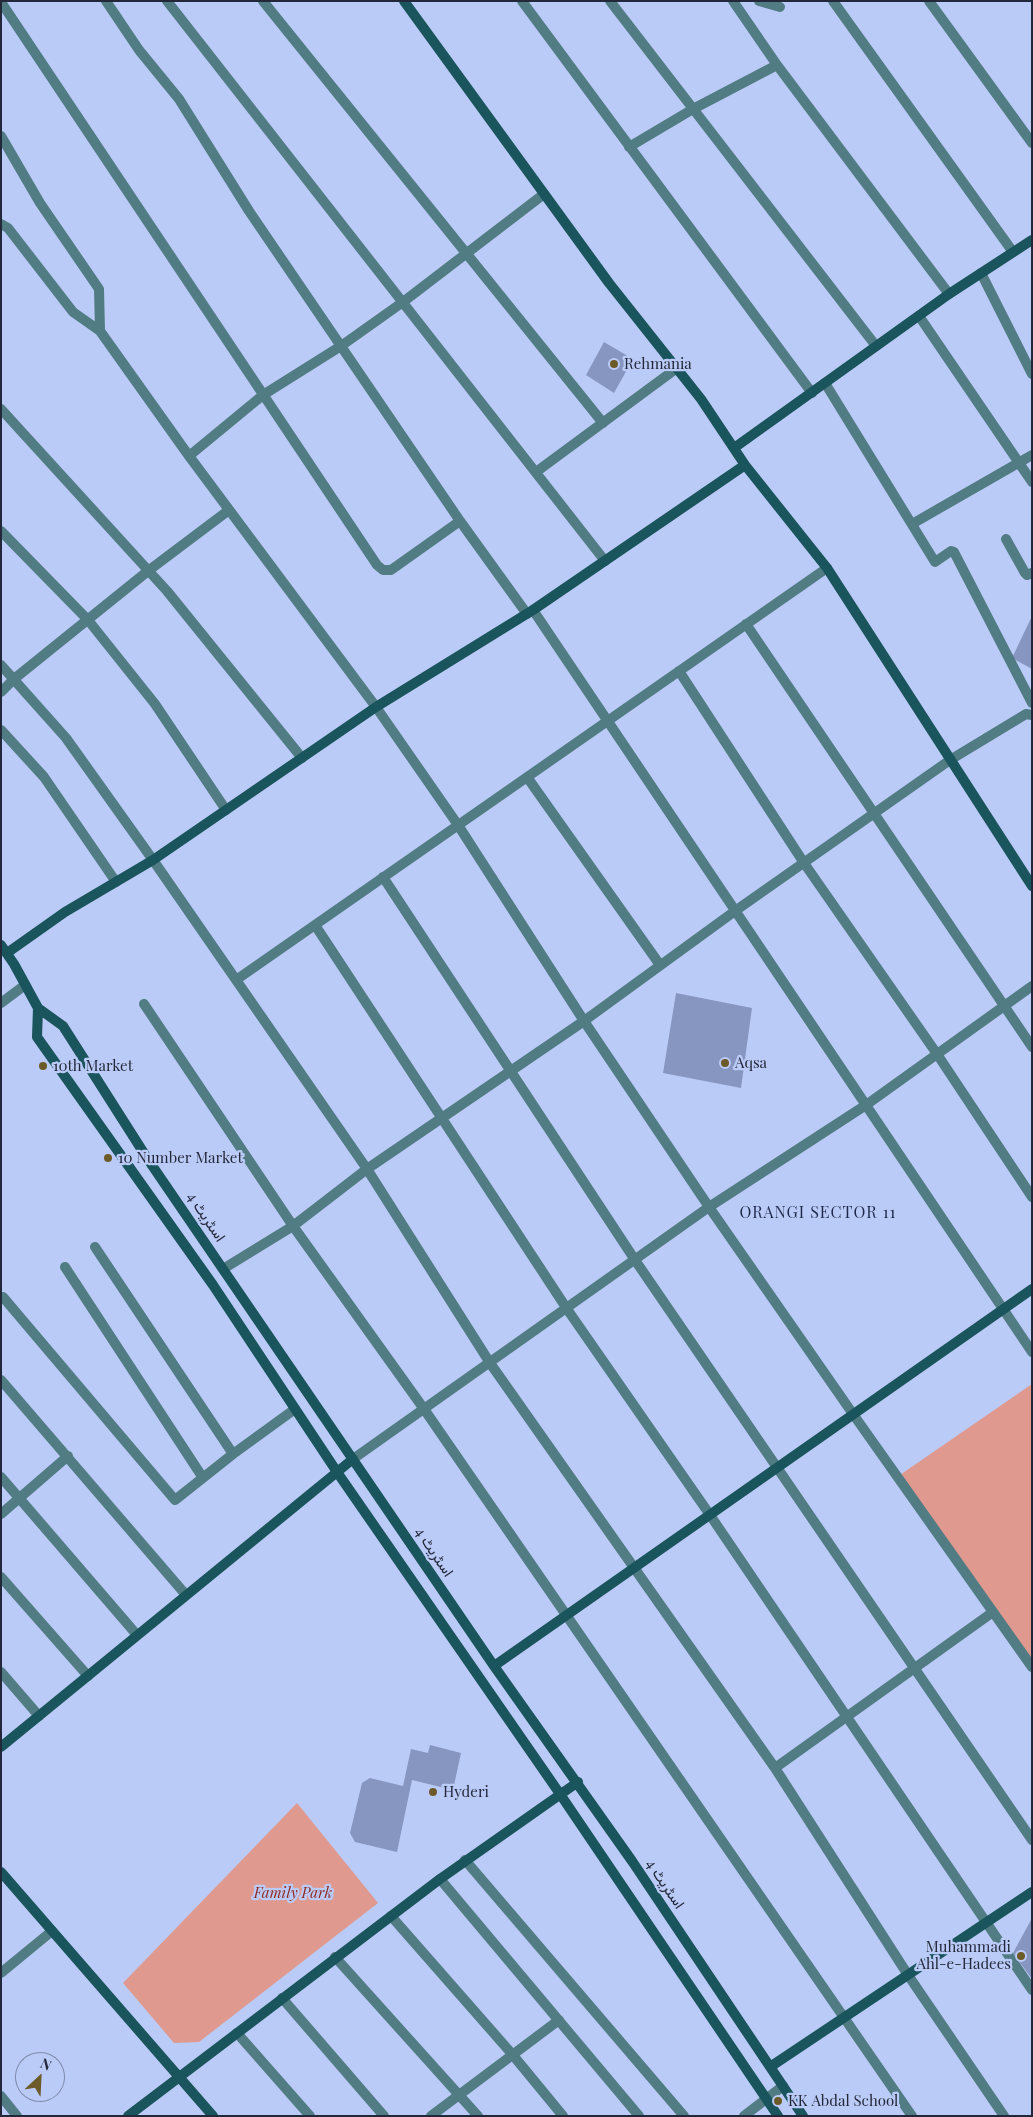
<!DOCTYPE html>
<html>
<head>
<meta charset="utf-8">
<style>
	body { margin:0 }
	#map { position:relative; width:1033px; height:2117px; overflow:hidden; background:#bbcbf7; font-family:"Playfair Display",serif }
	canvas { display:block }
	.frame { position:absolute; inset:0; border:2px solid #222839; pointer-events:none }
	.north { position:absolute; left:15px; top:2052px; width:50px; height:50px; box-sizing:border-box; background:#bbcbf7; border:1px solid #7e8aab; border-radius:50%; rotate:25deg; font-size:14px; font-weight:700; line-height:20px; text-align:center; color:#222839 }
	.north::after { content:''; display:block; margin:auto; width:18px; height:22px; background:#6c5a28; clip-path:polygon(50% 0,100% 100%,50% 72%,0 100%) }
</style>
</head>
<body>
<div id="map">
<canvas width="1033" height="2117"></canvas>
<div class="frame"></div>
<div class="north">N</div>
</div>
<script>
const c = document.querySelector('canvas').getContext('2d');
c.lineJoin = 'round';
function fill(path, color) { c.fillStyle = color; c.fill(path, 'evenodd'); }
const toPath = rows => new Path2D(rows.map(r => 'M' + r).join(''));
function stroke(path, color, width, dash) { c.strokeStyle = color; c.lineWidth = width; c.lineCap = dash ? 'butt' : 'round'; c.setLineDash(dash || []); c.stroke(path); }
function label(font, color, halo, rows, align = 'center') {
  c.font = font + ' "Playfair Display",Vazirmatn,serif'; c.lineWidth = 4.5; c.setLineDash([]); c.textBaseline = 'middle'; c.strokeStyle = halo; c.fillStyle = color; for (const [text, x, y, turn = 0] of rows) {
    c.save(); c.translate(x, y); c.rotate((+turn || 0) * Math.PI / 180); c.textAlign = isNaN(turn) ? turn : align; if (halo) c.strokeText(text, 0, 0); c.fillText(text, 0, 0); c.restore();
  }
}
fill(toPath([
	[1032,1384,1032,1667,897,1477],
	[297,1803,378,1903,199,2042,174,2043,123,1983]
]), '#df998e');
fill(toPath([
	[604,342,633,359,614,393,586,375],
	[1032,616,1032,669,1012,658],
	[676,993,752,1008,741,1088,663,1073],
	[430,1745,461,1753,453,1790,412,1780,397,1852,355,1842,350,1833,362,1783,370,1778,403,1786,411,1749,428,1753],
	[1032,1918,1032,1979,1013,1953]
]), '#8796c0');
stroke(toPath([
	[106,1,139,50,179,99,249,211,460,521,527,614],
	[167,1,605,561],
	[263,1,603,423],
	[522,1,812,393],
	[610,1,876,346],
	[733,1,777,65,949,294],
	[759,1,780,7],
	[833,1,1013,252],
	[929,1,1032,143],
	[1,2,377,565,383,570,391,570,460,521],
	[1,136,40,203,99,289,100,331,73,312,8,228,1,224],
	[629,147,693,109,777,65],
	[981,273,1032,374],
	[919,316,1032,482],
	[100,331,189,456,376,707,458,825,584,1021,709,1207,853,1414,1032,1667],
	[825,383,935,562,951,551,954,552,1032,703],
	[1,409,167,591,302,758],
	[189,456,263,395,341,346,403,302,544,194],
	[536,472,677,368],
	[912,524,1032,455],
	[1,531,88,620,155,704,226,810],
	[1006,539,1025,573,1027,575,1032,573],
	[533,610,1032,1352],
	[746,624,1032,1047],
	[1,665,66,738,153,860,367,1169,490,1363,775,1768,908,1975,1004,2116],
	[679,671,804,863,937,1054,1032,1197],
	[1,692,14,679,148,571,229,510],
	[1,730,44,777,116,882],
	[527,777,660,965],
	[383,877,635,1260,1032,1840],
	[315,925,567,1309,710,1515,1032,1990],
	[236,980,827,568],
	[1,1003,25,985],
	[144,1004,293,1226,424,1409,912,2116],
	[95,1247,233,1454],
	[65,1267,203,1478],
	[223,1269,293,1226,367,1169,584,1021,735,911,950,760,1026,714,1032,715],
	[3,1297,175,1500,233,1454,295,1409],
	[1,1380,186,1595],
	[353,1459,709,1207,866,1105,1032,986],
	[1,1477,137,1635],
	[1,1514,68,1456],
	[1,1577,88,1676],
	[1,1672,39,1716],
	[775,1768,993,1612],
	[465,1860,684,2116],
	[440,1879,639,2116],
	[391,1916,512,2054,563,2116],
	[335,1957,478,2116],
	[1,1973,52,1931],
	[282,1998,384,2116],
	[237,2033,310,2116],
	[1,2096,17,2116],
	[431,2116,559,2020],
	[744,2116,783,2086]
]), '#517c84', 10);
stroke(toPath([
	[404,1,609,283,701,399,745,465,827,568,1032,886],
	[734,448,949,294,1032,240],
	[1,945,14,964,38,1008,63,1026,147,1158,494,1666,632,1861,803,2116],
	[7,953,65,912,153,860,376,707,533,610,745,465],
	[38,1008,37,1037,213,1285,337,1472,560,1794,778,2116],
	[494,1666,1032,1289],
	[1,1747,353,1459],
	[1,1872,213,2116],
	[770,2067,1032,1892],
	[128,2116,440,1879,578,1782]
]), '#1a545c', 10);
for (const [x, y, r, color] of [
	[614,364,5,"#6c5a28"],
	[725,1063,5,"#6c5a28"],
	[43,1066,5,"#6c5a28"],
	[108,1158,5,"#6c5a28"],
	[433,1792,5,"#6c5a28"],
	[1021,1956,5,"#6c5a28"],
	[778,2101,5,"#6c5a28"]
]) { const dot = new Path2D(); dot.arc(x, y, r, 0, 2 * Math.PI); c.fillStyle = color; c.fill(dot); stroke(dot, '#bbcbf7', 2); }
label('15px', '#222839', '#bbcbf7', [
	["Rehmania",624,364],
	["Aqsa",735,1063],
	["10th Market",53,1066],
	["10 Number Market",118,1158],
	["Hyderi",443,1792],
	["Muhammadi",1011,1947,"right"],
	["Ahl-e-Hadees",1011,1964,"right"],
	["KK Abdal School",788,2101]
], 'left');
label('15px', '#222839', '#bbcbf7', [
	["اسٹریٹ 4",206,1217,56],
	["اسٹریٹ 4",434,1552,56],
	["اسٹریٹ 4",665,1884,56]
]);
label('italic 15px', '#912a21', '#bbcbf7', [
	["Family Park",293,1893]
]);
c.letterSpacing = '1px';
label('16px', '#1d284a', '#bbcbf7', [
	["ORANGI SECTOR 11",818,1213]
]);
c.letterSpacing = '0px';
</script>
</body>
</html>
